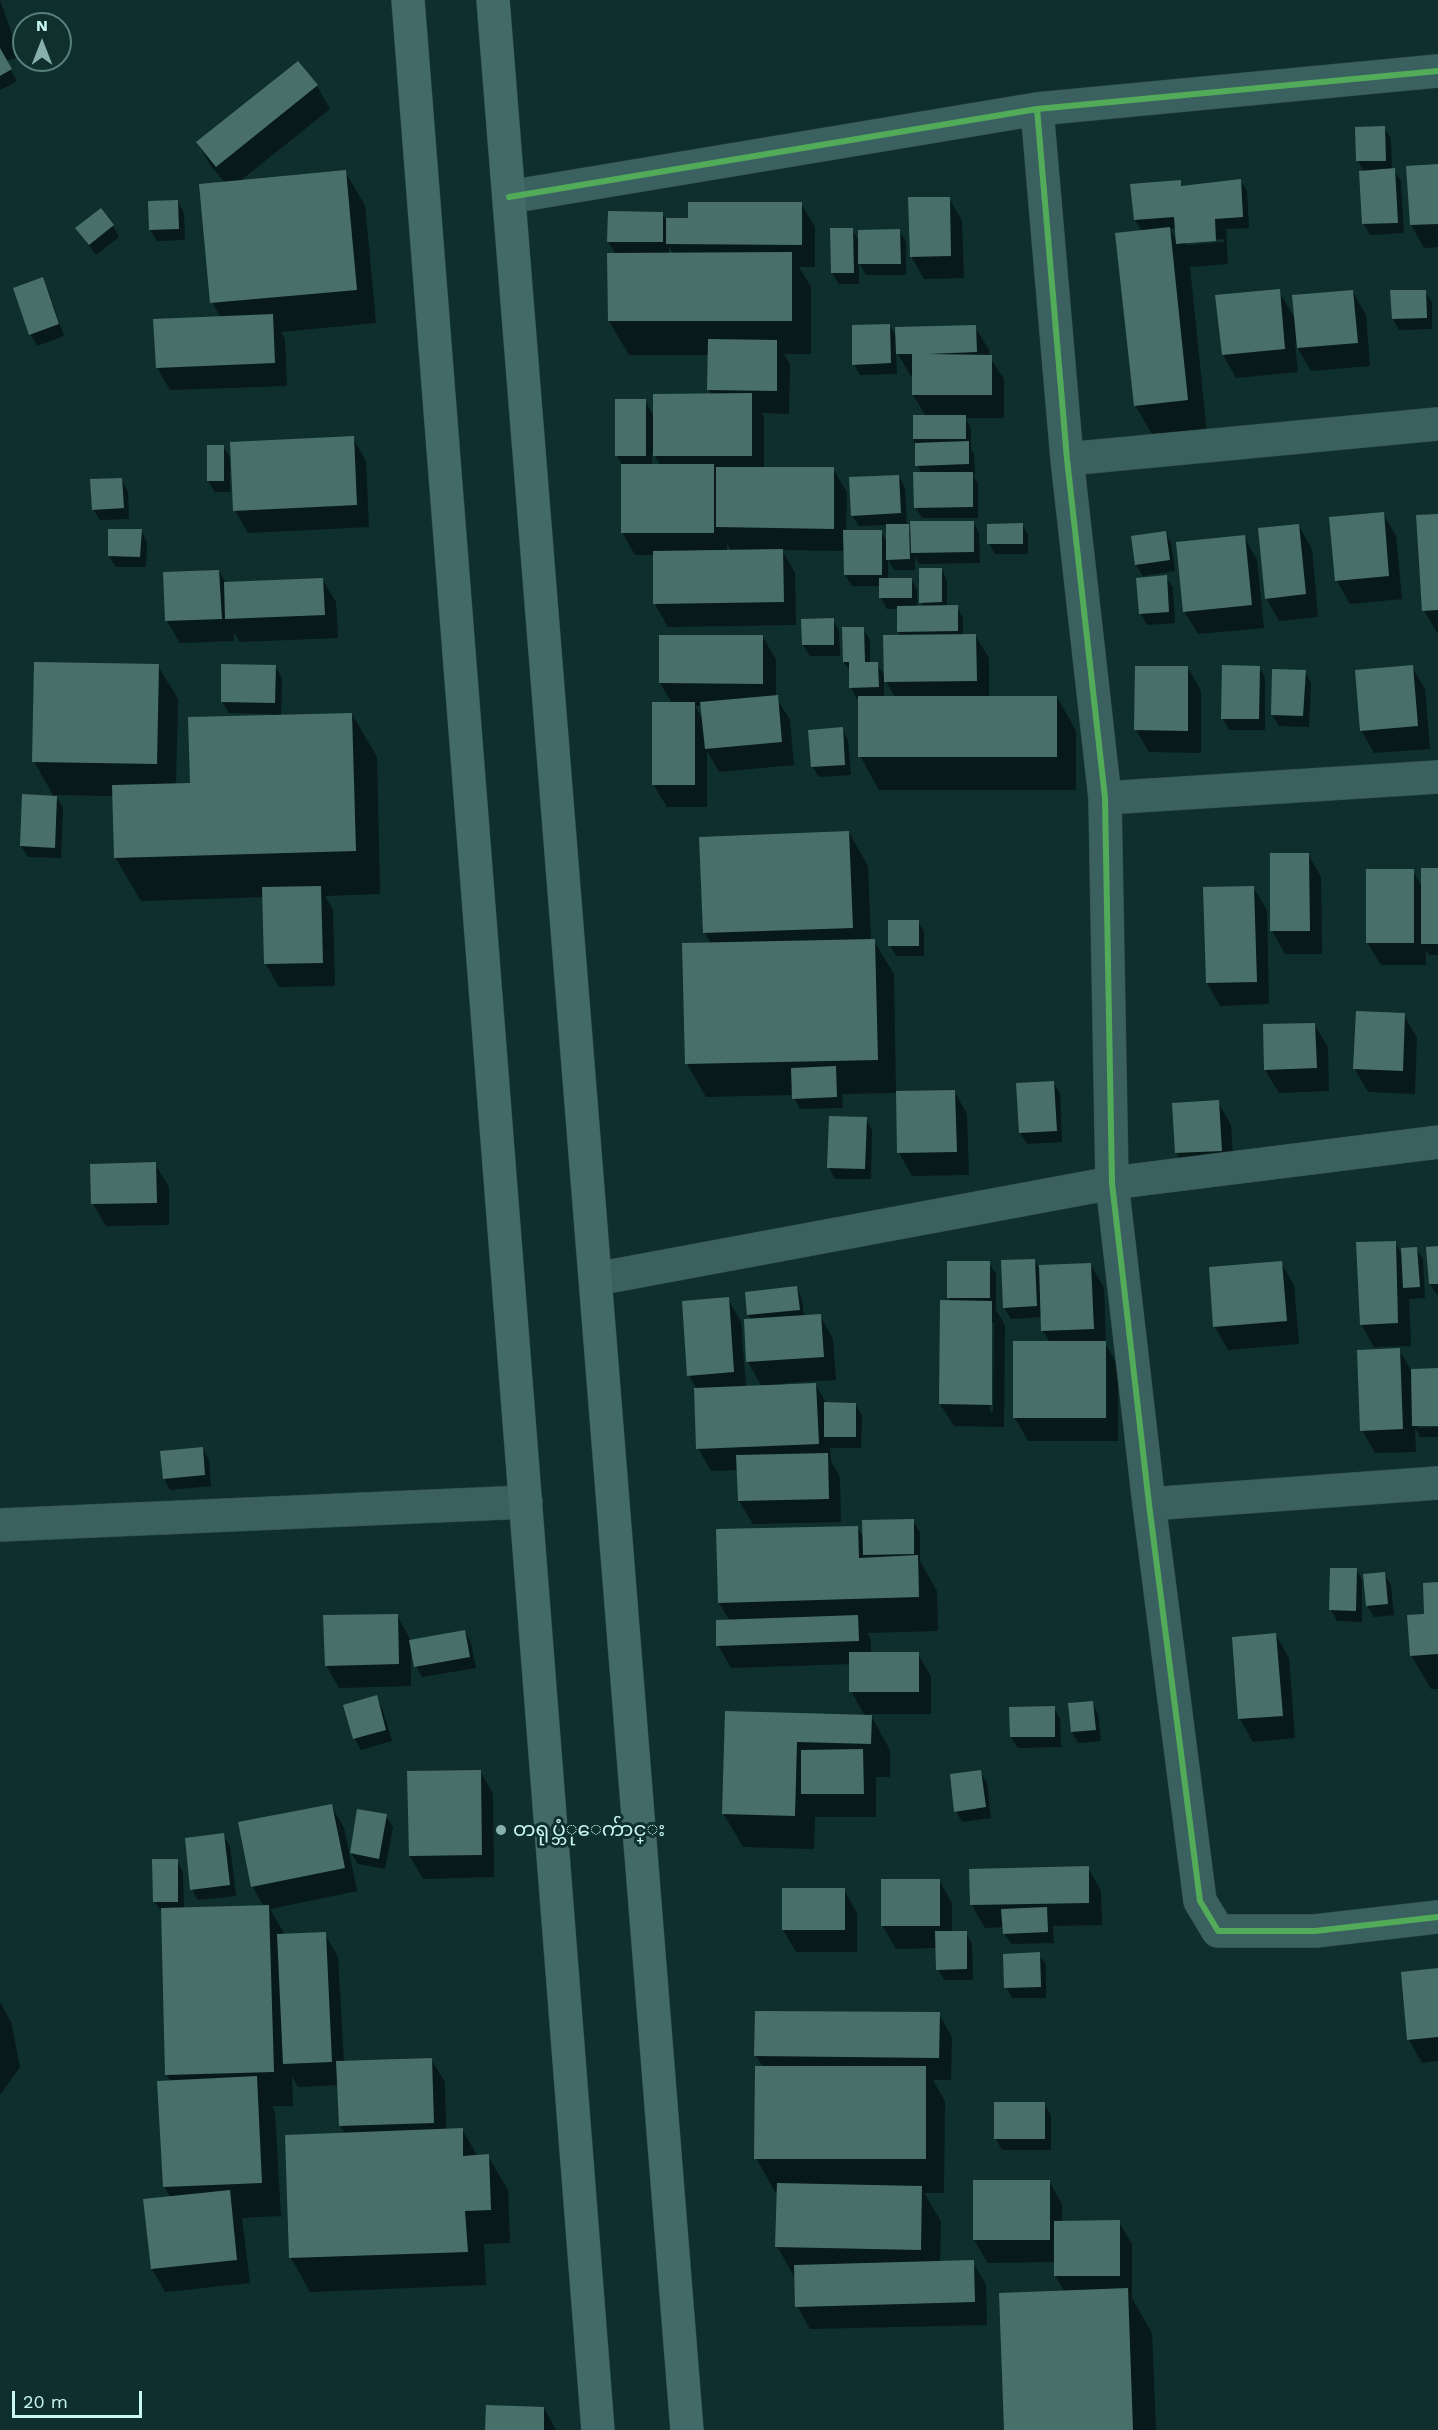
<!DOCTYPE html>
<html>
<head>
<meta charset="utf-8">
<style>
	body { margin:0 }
	#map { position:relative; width:1438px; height:2430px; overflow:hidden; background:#0e2f2d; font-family:"Work Sans",sans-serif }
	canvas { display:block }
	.north { position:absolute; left:12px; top:12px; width:60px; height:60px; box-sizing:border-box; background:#0f302d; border:2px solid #59807c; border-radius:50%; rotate:0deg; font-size:16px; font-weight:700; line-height:24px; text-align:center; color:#c9f7f3 }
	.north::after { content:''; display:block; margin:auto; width:21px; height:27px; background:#88b1ae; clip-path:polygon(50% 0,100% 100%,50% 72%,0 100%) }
	.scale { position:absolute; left:12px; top:2391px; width:130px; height:27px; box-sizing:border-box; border:3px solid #c9f7f3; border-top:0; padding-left:8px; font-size:18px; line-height:21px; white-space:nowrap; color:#c9f7f3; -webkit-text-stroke:4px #0f302d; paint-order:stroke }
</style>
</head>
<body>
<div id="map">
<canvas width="1438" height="2430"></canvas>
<div class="north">N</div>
<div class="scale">20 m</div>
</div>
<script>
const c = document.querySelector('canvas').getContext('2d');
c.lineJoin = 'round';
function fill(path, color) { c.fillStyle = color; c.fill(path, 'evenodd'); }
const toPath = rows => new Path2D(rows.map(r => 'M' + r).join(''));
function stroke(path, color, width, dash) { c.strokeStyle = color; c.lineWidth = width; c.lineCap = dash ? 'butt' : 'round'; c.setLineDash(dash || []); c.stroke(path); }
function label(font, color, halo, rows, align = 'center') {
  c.font = font + ' "Work Sans","Noto Sans Myanmar",sans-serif'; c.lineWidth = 6; c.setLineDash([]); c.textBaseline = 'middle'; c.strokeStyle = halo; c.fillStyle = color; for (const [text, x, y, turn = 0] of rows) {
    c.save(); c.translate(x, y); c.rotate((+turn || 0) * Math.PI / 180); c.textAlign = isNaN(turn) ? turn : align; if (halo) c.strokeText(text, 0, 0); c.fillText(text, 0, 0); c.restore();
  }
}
fill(toPath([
	[0,0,20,57,6,61,17,81,0,90],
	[298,63,317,86,330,109,240,181,345,172,365,205,376,323,281,332,285,339,287,386,170,390,157,367,221,318,212,302,225,183,211,166,198,143],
	[1384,127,1391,139,1392,170,1394,170,1401,181,1404,233,1370,235,1364,224,1364,172,1358,161],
	[1438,165,1438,247,1424,248,1411,225,1408,168],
	[1240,180,1247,191,1249,228,1226,229,1228,264,1190,267,1207,434,1155,439,1135,405,1142,231,1135,220,1132,186,1180,182,1183,187],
	[1176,228,1177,242,1170,229],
	[1224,239,1224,242,1187,245,1187,242],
	[949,198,962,221,964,278,924,279,911,256],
	[178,202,184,213,185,240,157,241,150,229],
	[801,204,815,227,815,267,799,267,811,287,811,354,784,354,790,364,789,414,762,413,764,417,764,468,833,469,847,492,846,532,881,532,887,542,887,525,859,526,852,515,899,477,905,488,907,526,912,533,973,522,979,533,980,563,919,564,915,557,915,570,894,570,888,559,888,579,911,579,917,590,917,607,924,607,921,602,941,569,947,580,947,607,957,607,963,618,963,636,975,635,989,658,989,697,1057,697,1076,731,1076,790,879,790,860,756,860,699,857,699,851,688,851,673,844,662,863,629,870,640,870,664,877,664,886,678,901,637,898,631,898,609,887,609,881,597,881,586,852,586,845,575,845,551,782,550,795,573,796,625,668,627,655,604,654,555,635,555,622,532,622,465,617,455,645,401,654,416,712,395,709,390,709,355,629,355,609,321,608,254,616,254,608,242,662,213,665,219,689,219],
	[669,246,673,254,669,254],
	[652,451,660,465,652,465],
	[727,543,731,551,727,551],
	[884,678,895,697,884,697],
	[113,226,119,237,96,255,77,229],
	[852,230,860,243,899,231,906,242,906,275,866,275,859,262,859,284,839,284,832,273],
	[42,279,48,290,64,336,37,346,31,335,15,288],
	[1279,291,1295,319,1353,292,1366,315,1370,366,1311,371,1295,343,1298,372,1236,378,1223,355,1217,297],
	[1425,291,1432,302,1432,329,1399,330,1393,319],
	[890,326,897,339,975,327,989,350,989,356,1004,379,1004,418,966,418,971,428,971,449,974,454,975,475,973,475,978,484,978,518,922,518,915,507,922,474,917,465,914,439,926,416,913,395,913,376,911,376,896,351,897,374,860,375,854,364],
	[353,438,366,461,369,527,248,533,235,510],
	[223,446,230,458,230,492,215,492,208,481],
	[121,480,128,491,129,519,100,520,93,509],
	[1383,514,1396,536,1402,599,1350,604,1337,581],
	[1438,515,1438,633,1437,633,1424,610],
	[1022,524,1028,535,1028,554,995,554,989,543],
	[1299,526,1312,549,1318,617,1279,621,1266,598],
	[141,531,147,542,146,567,116,567,109,556],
	[1165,532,1171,543,1175,571,1143,576,1136,565,1133,537],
	[1244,537,1257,560,1264,628,1198,634,1184,611],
	[219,571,226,583,322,579,336,602,338,638,240,642,234,632,234,641,180,643,167,621],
	[1166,577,1173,588,1175,623,1147,625,1141,614,1138,579],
	[802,620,833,620,839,631,840,656,810,656,803,645],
	[763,637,776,660,776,697,790,720,794,765,719,772,707,751,707,807,667,807,653,784,672,703,660,683],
	[695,706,702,706,703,720],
	[158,666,178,699,176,785,191,785,271,716,271,714,229,713,222,701,275,666,282,678,281,716,352,714,377,757,380,894,325,896,333,910,335,986,279,987,266,964,264,897,141,901,115,857,114,796,55,795,63,808,61,858,28,857,21,846,54,797,34,761],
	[1259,667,1265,678,1265,730,1229,730,1223,719],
	[1412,667,1425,689,1430,749,1374,753,1361,730],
	[1188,668,1201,691,1201,753,1149,752,1136,730],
	[1305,671,1311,683,1309,727,1279,726,1272,714],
	[842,729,848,740,851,775,819,777,812,766],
	[849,832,868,866,871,941,874,941,894,974,896,1093,954,1091,967,1114,969,1175,912,1176,899,1153,897,1093,842,1094,843,1108,800,1109,793,1095,706,1097,687,1064,711,944,705,933,701,838],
	[1308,854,1321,877,1322,954,1285,954,1272,931],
	[1438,869,1438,955,1429,955,1426,949,1426,965,1381,965,1367,942,1413,871,1422,887],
	[1253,887,1267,910,1269,1004,1220,1006,1207,983],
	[918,921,924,932,924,956,896,956,890,945],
	[1404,1015,1417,1038,1415,1094,1368,1092,1355,1069],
	[1314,1024,1328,1047,1329,1091,1279,1093,1265,1070,1264,1026],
	[1053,1082,1060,1093,1062,1142,1027,1144,1020,1133],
	[1218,1102,1231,1125,1234,1173,1189,1175,1176,1152],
	[866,1119,872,1130,871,1179,835,1179,829,1168],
	[155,1164,169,1187,169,1225,106,1226,93,1204],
	[1395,1242,1403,1257,1416,1248,1423,1259,1425,1298,1409,1299,1411,1346,1374,1347,1361,1324],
	[1438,1248,1438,1295,1437,1295,1430,1284],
	[1034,1260,1041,1272,1091,1265,1104,1288,1106,1345,1118,1366,1118,1441,1028,1441,1015,1418,1050,1343,1043,1331,1042,1317,1011,1319,1004,1307],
	[989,1263,996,1274,996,1310,1005,1325,1004,1427,954,1426,940,1404,951,1302,949,1297],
	[991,1323,994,1323,993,1412,990,1412],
	[1281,1263,1294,1285,1299,1344,1228,1350,1215,1327,1210,1268],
	[796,1288,802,1299,804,1317,820,1316,833,1339,836,1380,785,1383,785,1386,815,1384,827,1404,856,1405,862,1416,861,1448,830,1448,831,1461,840,1477,841,1522,753,1524,739,1501,738,1470,711,1471,698,1448,697,1390,689,1375,728,1299,741,1322,746,1387,762,1387,748,1362,751,1320,748,1315],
	[1399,1350,1411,1370,1438,1369,1438,1424,1418,1425,1418,1428,1438,1427,1438,1437,1420,1437,1415,1427,1416,1452,1375,1453,1362,1430],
	[203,1449,209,1460,211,1486,170,1490,164,1478],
	[913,1521,920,1532,920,1561,937,1591,938,1631,867,1633,871,1640,871,1654,918,1654,931,1677,931,1714,870,1714,890,1750,890,1777,876,1777,876,1817,815,1817,814,1849,743,1847,723,1813,726,1712,865,1716,851,1691,851,1664,731,1668,718,1645,730,1621,719,1603,857,1527,864,1539],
	[1356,1569,1362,1580,1362,1622,1337,1621,1331,1610],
	[1384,1574,1391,1585,1394,1615,1374,1617,1367,1605],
	[1438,1584,1438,1689,1431,1689,1411,1655],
	[397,1615,411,1641,465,1631,471,1643,476,1668,422,1677,416,1666,411,1649,411,1686,339,1688,326,1665],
	[1276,1635,1289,1658,1295,1738,1253,1742,1240,1719],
	[376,1697,382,1708,392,1741,361,1750,355,1739,345,1706],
	[1092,1703,1098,1714,1101,1741,1078,1743,1072,1732],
	[1054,1708,1060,1719,1061,1747,1018,1748,1011,1737],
	[480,1771,493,1794,494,1877,423,1879,410,1856],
	[980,1772,987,1783,991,1818,962,1822,956,1811],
	[331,1805,344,1828,357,1891,270,1909,285,1935,325,1934,338,1957,344,2062,431,2059,445,2082,446,2130,462,2129,478,2157,488,2156,508,2190,510,2243,484,2244,486,2285,310,2292,291,2258,345,2134,340,2126,339,2085,298,2087,292,2076,293,2106,272,2106,275,2112,281,2216,242,2218,250,2283,165,2292,152,2269,171,2198,164,2186,171,2082,167,2075,163,1913,154,1901,177,1861,183,1872,184,1909,264,1907,253,1887,240,1824],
	[386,1816,393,1827,385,1869,358,1864,351,1853],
	[223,1835,230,1846,236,1896,198,1900,192,1889],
	[1088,1868,1101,1891,1102,1925,1053,1926,1054,1943,1011,1944,1004,1933,1004,1927,985,1928,972,1905,971,1871],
	[939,1880,952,1903,952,1933,966,1933,972,1944,973,1980,944,1980,938,1969,937,1948,896,1949,883,1926],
	[844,1890,857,1913,857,1952,796,1952,783,1930],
	[1039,1954,1046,1965,1046,1998,1012,1998,1006,1987],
	[1438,1970,1438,2061,1422,2063,1409,2040,1402,1973],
	[0,2002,11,2022,20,2067,0,2095],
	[939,2014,952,2037,951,2080,933,2080,945,2102,944,2193,924,2193,941,2221,940,2263,973,2262,986,2285,987,2325,810,2329,797,2306,796,2280,777,2246,778,2192,775,2192,756,2158,763,2067,756,2056],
	[1044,2104,1051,2115,1051,2150,1002,2150,996,2139],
	[1049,2181,1062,2204,1062,2222,1119,2222,1132,2244,1132,2298,1152,2333,1156,2430,1006,2430,1065,2292,1055,2275,1055,2262,988,2263,974,2240],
	[544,2408,556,2430,486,2430]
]), '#0007');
fill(toPath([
	[0,48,12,69,0,76],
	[298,61,318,85,216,167,196,142],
	[1385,126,1386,161,1356,161,1355,127],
	[1438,164,1438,224,1410,225,1406,166],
	[1395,168,1398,223,1362,224,1359,171],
	[346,170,357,290,210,303,199,184],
	[1241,179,1243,217,1215,219,1216,241,1176,244,1174,217,1134,220,1130,184,1181,180,1181,186],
	[908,197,950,197,951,256,910,257],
	[178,200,179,229,149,230,148,201],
	[688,202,802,202,802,245,666,244,666,218,688,218],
	[101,208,114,225,89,245,75,228],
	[608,211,663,212,663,242,607,242],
	[1170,227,1188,400,1134,406,1115,233],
	[830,228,853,228,854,273,831,273],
	[900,229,901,264,858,264,858,230],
	[792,252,792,321,608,321,607,253],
	[43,277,59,324,29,335,13,288],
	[1280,289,1285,349,1222,355,1215,295],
	[1353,290,1358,343,1297,348,1292,295],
	[1390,290,1426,290,1427,318,1392,319],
	[273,314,275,363,156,368,153,319],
	[890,324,891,363,852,365,852,325],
	[976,325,977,352,928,354,992,355,992,395,912,395,912,354,896,354,895,327],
	[708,339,777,340,777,391,707,390],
	[752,393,752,456,653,456,653,394],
	[615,399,646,399,646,456,615,456],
	[913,415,966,415,966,439,913,439],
	[354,436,357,505,233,511,230,442],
	[969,441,969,464,915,466,915,443],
	[207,445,224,445,224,481,207,481],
	[621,464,714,464,714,533,621,533],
	[716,467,834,467,834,529,716,527],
	[913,472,973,472,973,507,914,508],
	[899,475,901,513,851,516,849,477],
	[122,478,124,508,92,510,90,479],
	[1384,512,1389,576,1335,581,1329,517],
	[1438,514,1438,610,1422,611,1416,515],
	[910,521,974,521,974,552,911,553],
	[1023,523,1023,544,987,544,987,524],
	[886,524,909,524,910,559,886,560],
	[1299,524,1306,594,1265,599,1258,528],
	[108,529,142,529,140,557,108,556],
	[843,530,882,530,882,575,844,575],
	[1166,531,1170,560,1135,565,1131,536],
	[1245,535,1252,605,1183,612,1176,542],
	[783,549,784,602,653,604,653,551],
	[919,568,942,568,942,602,919,603],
	[219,570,222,619,165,621,163,572],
	[1167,575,1169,612,1139,614,1136,578],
	[323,578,325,615,225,619,224,582],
	[879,578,912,578,912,598,879,598],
	[958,605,958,631,897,632,897,606],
	[834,618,834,645,802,645,801,619],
	[842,627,864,627,865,662,878,662,879,687,849,688,849,662,843,662],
	[976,634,977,681,884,682,883,635],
	[659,635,763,635,763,684,659,683],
	[34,662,159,664,157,764,32,762],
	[221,664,276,665,275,703,221,702],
	[1222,665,1260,666,1259,719,1221,719],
	[1413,665,1418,726,1360,731,1355,670],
	[1135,666,1188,666,1188,731,1134,730],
	[1272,669,1306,670,1303,716,1271,715],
	[778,695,782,742,705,749,700,702],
	[858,696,1057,696,1057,757,858,757],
	[652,702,695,702,695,785,652,785],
	[352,713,356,851,114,858,112,785,190,783,188,717],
	[843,727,845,765,811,767,808,730],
	[22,794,57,796,55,848,20,846],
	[849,831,853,928,703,933,699,837],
	[1270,853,1309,853,1310,931,1270,931],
	[1421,868,1438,868,1438,944,1421,944],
	[1366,869,1414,869,1414,943,1366,943],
	[321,886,323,963,264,964,262,887],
	[1254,886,1257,982,1206,983,1203,887],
	[888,920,919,920,919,946,888,946],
	[875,939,878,1060,685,1064,682,943],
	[1356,1011,1405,1013,1403,1071,1353,1069],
	[1315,1023,1317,1068,1264,1070,1263,1024],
	[836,1066,837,1097,792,1099,791,1068],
	[1054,1081,1057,1131,1019,1133,1016,1083],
	[955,1090,957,1152,897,1153,896,1091],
	[1219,1100,1222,1151,1175,1153,1172,1103],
	[829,1116,867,1117,865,1169,827,1168],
	[156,1162,157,1203,91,1204,90,1164],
	[1396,1241,1398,1323,1360,1325,1356,1242],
	[1438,1246,1438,1284,1429,1284,1426,1247],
	[1417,1247,1420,1287,1403,1288,1401,1248],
	[1035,1259,1037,1306,1003,1308,1001,1260],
	[947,1261,990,1261,990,1298,947,1298],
	[1282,1261,1287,1321,1213,1327,1209,1267],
	[1091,1263,1094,1329,1041,1331,1039,1265],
	[797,1286,800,1310,747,1315,745,1292],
	[729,1297,734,1372,687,1376,682,1301],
	[940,1300,992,1301,992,1405,939,1404],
	[821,1314,824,1357,746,1362,744,1319],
	[1013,1341,1106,1341,1106,1418,1013,1418],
	[1400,1348,1403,1429,1360,1431,1357,1350],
	[1438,1368,1438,1426,1412,1426,1411,1369],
	[816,1383,819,1444,696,1449,694,1388],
	[824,1402,856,1403,856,1437,824,1437],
	[203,1447,205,1475,163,1479,160,1451],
	[828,1453,829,1499,738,1501,736,1455],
	[914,1519,914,1554,863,1555,862,1520],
	[858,1526,859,1558,918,1555,919,1597,718,1603,716,1529],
	[1330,1568,1357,1568,1356,1611,1329,1610],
	[1385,1572,1388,1604,1366,1606,1363,1574],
	[1438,1582,1438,1654,1410,1656,1407,1615,1424,1614,1423,1583],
	[398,1614,399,1664,325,1666,323,1615],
	[858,1615,859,1641,716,1646,716,1620],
	[465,1630,470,1657,414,1667,409,1640],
	[1276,1633,1283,1716,1238,1719,1232,1637],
	[849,1652,919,1652,919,1692,849,1692],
	[377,1695,386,1730,353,1739,343,1705],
	[1093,1701,1096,1730,1071,1732,1068,1703],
	[1055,1706,1055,1737,1010,1737,1009,1707],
	[725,1711,872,1715,871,1744,797,1742,795,1816,722,1814],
	[863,1749,864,1794,801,1794,801,1750],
	[481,1770,482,1855,409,1856,407,1771],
	[981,1770,986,1807,954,1812,950,1774],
	[332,1804,345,1868,251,1887,238,1822],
	[357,1809,387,1814,379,1859,350,1853],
	[224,1833,230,1885,190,1890,185,1838],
	[152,1859,178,1859,178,1902,153,1902],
	[1089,1866,1089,1903,970,1905,969,1869],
	[881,1879,940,1879,940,1926,881,1926],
	[782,1888,845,1888,845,1930,782,1930],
	[269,1905,274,2072,165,2075,161,1908],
	[1047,1907,1048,1932,1003,1934,1001,1909],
	[935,1931,967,1931,967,1969,936,1970],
	[326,1932,332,2062,283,2064,277,1934],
	[1040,1952,1041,1987,1004,1988,1003,1954],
	[1438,1968,1438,2037,1407,2040,1401,1972],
	[755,2011,940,2012,939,2058,754,2056],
	[432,2058,434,2123,339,2126,336,2061],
	[755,2066,926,2066,926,2159,754,2159],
	[257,2076,262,2183,163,2187,157,2081],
	[994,2102,1045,2102,1045,2139,994,2139],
	[463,2128,463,2156,489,2154,491,2210,465,2211,468,2252,289,2258,285,2135],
	[973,2180,1050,2180,1050,2240,973,2240],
	[777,2183,922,2186,921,2250,775,2247],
	[230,2190,237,2260,151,2269,143,2199],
	[1120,2220,1120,2276,1054,2276,1054,2221],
	[974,2260,975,2302,795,2307,794,2265],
	[1128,2288,1133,2430,1004,2430,999,2293],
	[486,2405,544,2407,544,2430,485,2430]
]), '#497068');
const minor = toPath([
	[1037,109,1067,459,1105,798,1112,1183,1149,1504,1200,1901,1218,1931,1315,1931,1438,1917],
	[509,197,1037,109,1438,71],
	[1067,459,1438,424],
	[1105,798,1438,777],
	[596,1279,1112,1183,1438,1142],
	[1149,1504,1438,1483],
	[0,1525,526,1502]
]);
const highway = toPath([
	[408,0,598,2430],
	[493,0,687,2430]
]);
stroke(minor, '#324c4a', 34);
stroke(highway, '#324c4a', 34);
stroke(minor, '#3a615f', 33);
stroke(highway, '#426a68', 33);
stroke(toPath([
	[1037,109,1067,459,1105,798,1112,1183,1149,1504,1200,1901,1218,1931,1315,1931,1438,1917],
	[509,197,1037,109,1438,71]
]), '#51ab58', 6);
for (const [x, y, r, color] of [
	[501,1830,6,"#88b1ae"]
]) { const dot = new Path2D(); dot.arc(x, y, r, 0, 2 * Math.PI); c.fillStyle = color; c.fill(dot); stroke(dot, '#0f302d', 2); }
label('20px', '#c9f7f3', '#0f302d', [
	["တရုပ္ဘံုေက်ာင္း",513,1830]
], 'left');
</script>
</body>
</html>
